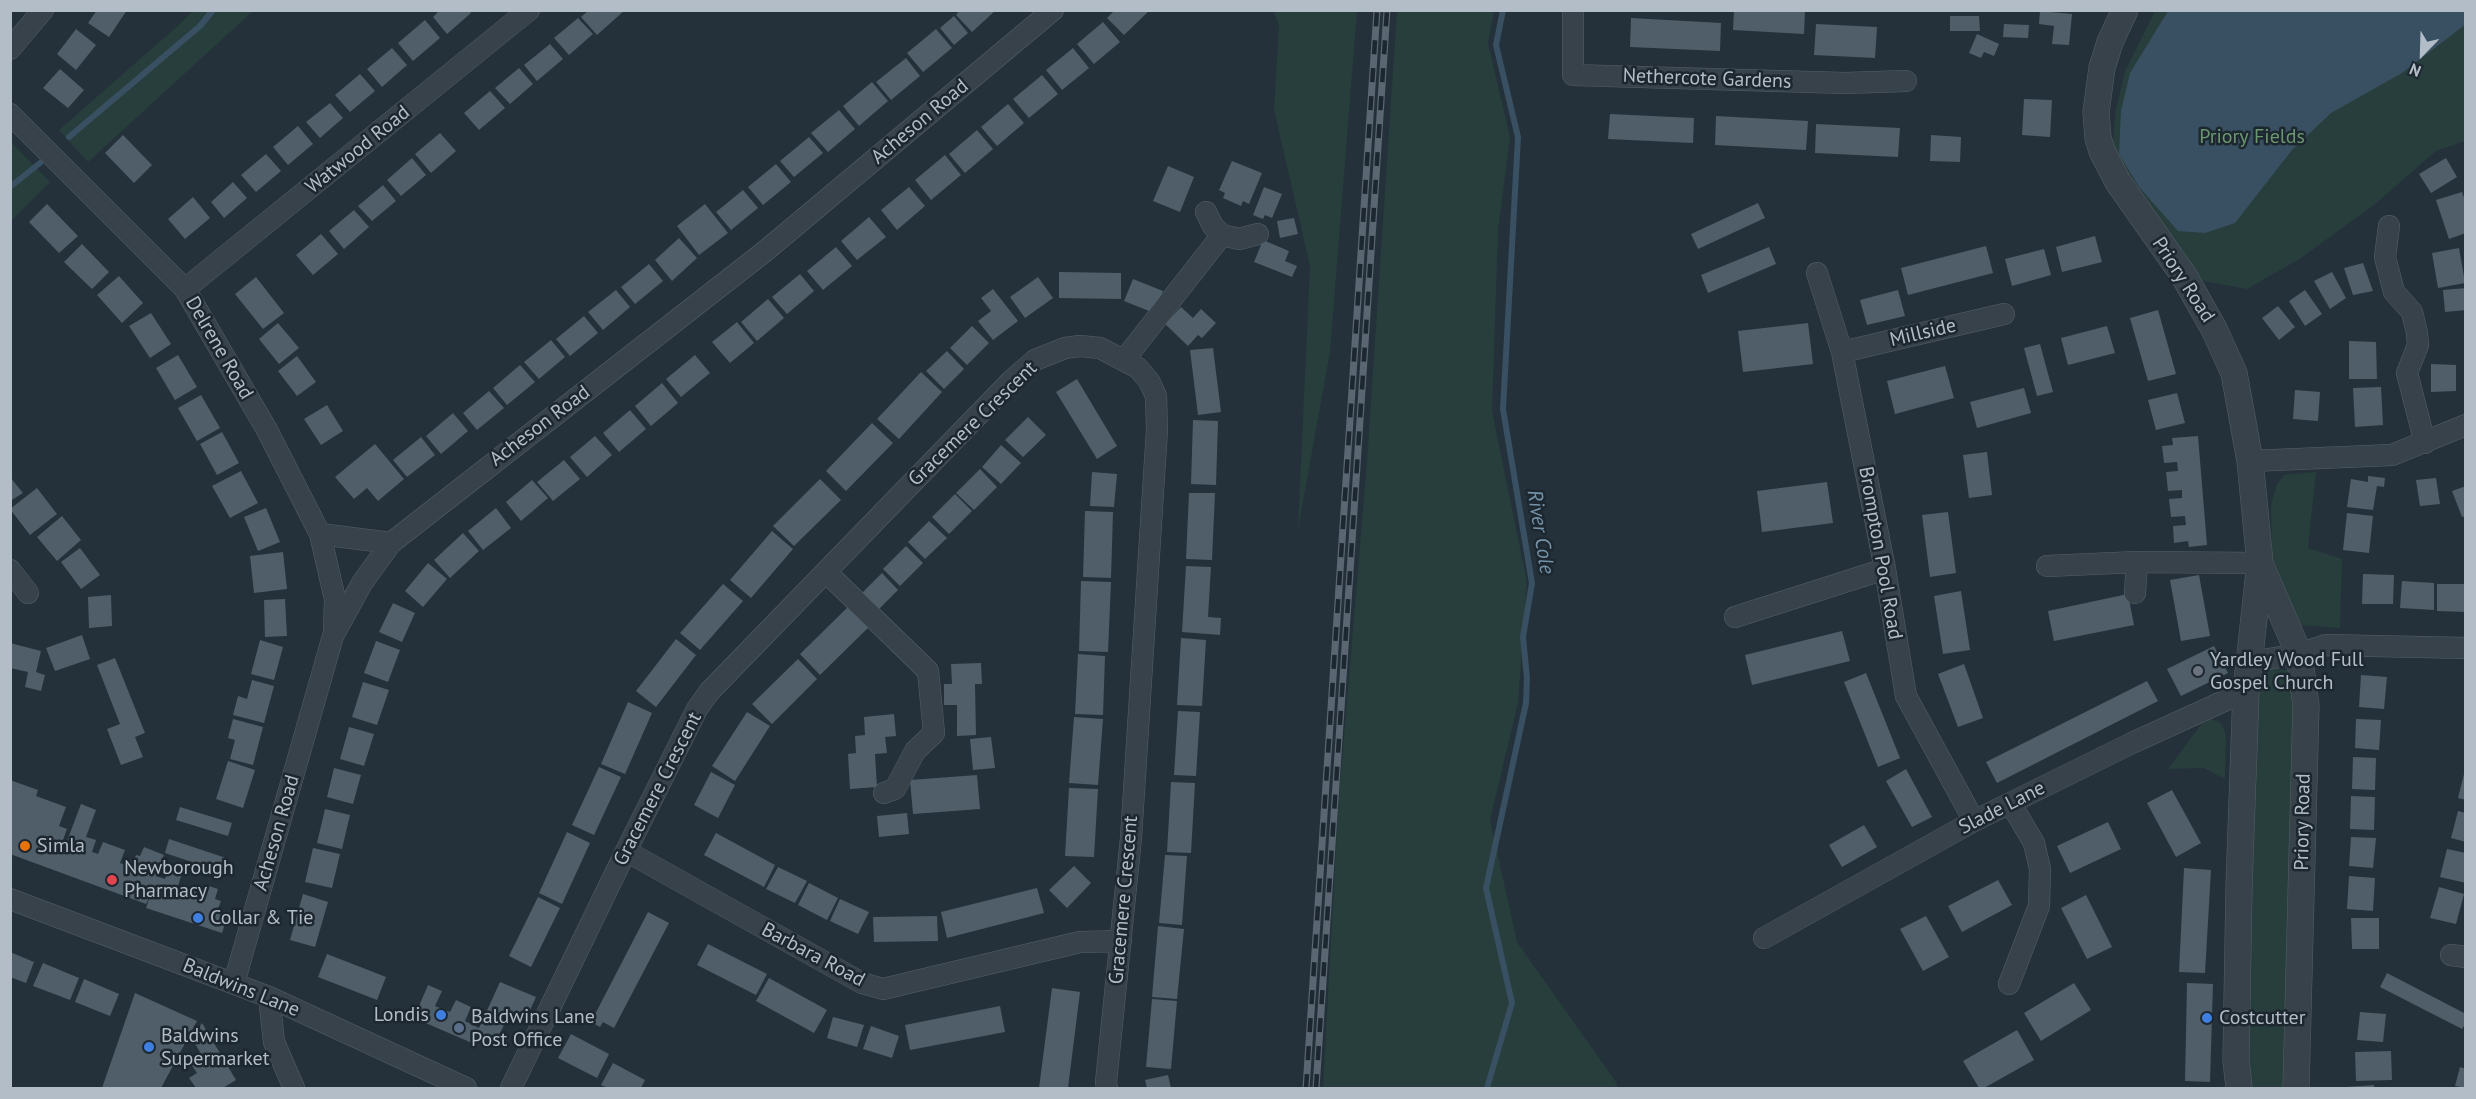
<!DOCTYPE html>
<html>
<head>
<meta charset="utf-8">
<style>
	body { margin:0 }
	#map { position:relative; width:2476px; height:1099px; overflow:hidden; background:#24313b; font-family:"PT Sans",sans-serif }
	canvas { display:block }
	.frame { position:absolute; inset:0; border:12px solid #b3bdc7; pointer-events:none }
	.north { position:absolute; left:2392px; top:24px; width:60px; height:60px; -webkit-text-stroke:4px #1d2730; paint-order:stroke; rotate:203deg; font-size:16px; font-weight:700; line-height:24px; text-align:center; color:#b3bdc7 }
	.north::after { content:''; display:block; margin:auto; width:21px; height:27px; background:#b3bdc7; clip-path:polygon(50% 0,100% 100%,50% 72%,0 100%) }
</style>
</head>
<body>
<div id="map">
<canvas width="2476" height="1099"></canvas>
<div class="frame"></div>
<div class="north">N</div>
</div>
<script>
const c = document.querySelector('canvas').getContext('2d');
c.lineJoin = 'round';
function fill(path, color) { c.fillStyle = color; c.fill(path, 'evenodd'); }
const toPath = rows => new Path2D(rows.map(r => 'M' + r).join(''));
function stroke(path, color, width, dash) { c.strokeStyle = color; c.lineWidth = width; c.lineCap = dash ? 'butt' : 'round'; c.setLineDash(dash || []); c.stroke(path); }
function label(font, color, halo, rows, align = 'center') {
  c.font = font + ' "PT Sans",sans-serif'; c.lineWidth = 5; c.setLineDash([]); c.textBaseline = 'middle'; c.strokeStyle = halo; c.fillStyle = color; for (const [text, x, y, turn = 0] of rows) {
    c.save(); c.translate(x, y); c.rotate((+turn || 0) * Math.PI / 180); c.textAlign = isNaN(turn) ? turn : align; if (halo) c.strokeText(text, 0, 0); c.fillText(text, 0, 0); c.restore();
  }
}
fill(toPath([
	[192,11,253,11,88,162,59,130,181,23],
	[1273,11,1357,11,1330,352,1298,529,1310,266,1274,110,1279,25],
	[1397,11,1494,11,1488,43,1510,137,1498,230,1492,411,1527,582,1518,703,1490,820,1517,942,1616,1082,1618,1088,1323,1088,1338,810,1367,461],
	[2155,11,2465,11,2465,141,2436,151,2374,205,2301,258,2247,289,2203,281,2145,205,2112,148,2116,109,2125,71],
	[11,142,50,182,11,221],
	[2316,472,2308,548,2342,559,2340,628,2300,625,2272,561,2271,505,2277,484,2284,475],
	[2268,669,2287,670,2292,676,2298,707,2286,1088,2250,1088,2247,982,2258,704,2261,675],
	[2211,719,2221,723,2226,734,2225,779,2204,768,2168,769,2202,723]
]), '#273e3c');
fill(toPath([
	[2168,11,2465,10,2466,24,2402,73,2331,113,2292,150,2235,223,2205,233,2178,231,2139,187,2119,154,2121,111,2130,73]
]), '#385061');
stroke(toPath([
	[69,137,200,26,213,10],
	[10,187,40,163],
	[1487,1088,1512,1003,1486,888,1526,703,1527,678,1523,637,1532,583,1503,409,1518,137,1496,45,1503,10]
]), '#385061', 6);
fill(toPath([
	[97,10,127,10,109,37,88,23],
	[440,10,469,10,471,13,447,34,433,17],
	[589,10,625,10,597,35,581,17],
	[960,10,996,10,972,32,956,15],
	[1115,10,1150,10,1124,35,1107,18],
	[1734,10,1805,10,1804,34,1733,30],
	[2040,11,2072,14,2069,45,2052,44,2054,26,2039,24],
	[954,16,968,33,954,45,940,28],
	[1950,16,1979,16,1980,31,1950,31],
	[578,18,593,34,569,55,554,38],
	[1631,18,1721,23,1720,51,1630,47],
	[425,20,440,38,413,61,398,43],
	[1103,22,1120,42,1094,64,1077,44],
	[1816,24,1877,27,1875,58,1814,55],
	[2004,24,2029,25,2028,38,2003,37],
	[76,29,96,45,76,70,57,54],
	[936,29,952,48,923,72,907,53],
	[1977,34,1999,44,1994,56,1984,52,1981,58,1969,53],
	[550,44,563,59,537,81,524,65],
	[392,48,407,65,382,87,367,69],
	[1073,48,1089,68,1062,90,1046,70],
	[906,58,920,76,891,100,876,82],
	[519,68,533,84,510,104,495,88],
	[60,69,84,90,68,108,43,88],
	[360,74,375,91,350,112,335,95],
	[1042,75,1058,94,1029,118,1013,99],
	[872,82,888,101,859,126,843,106],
	[490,91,505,108,479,130,464,113],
	[2024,99,2052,100,2050,137,2022,135],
	[330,103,343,118,320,138,306,122],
	[1008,104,1024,123,997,146,981,127],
	[839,110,855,129,828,152,811,133],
	[1610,114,1694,118,1693,143,1608,139],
	[1716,116,1808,121,1806,150,1715,145],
	[1816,124,1900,128,1898,157,1815,153],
	[298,126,313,144,288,165,273,147],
	[977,130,993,149,965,173,949,154],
	[440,133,456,151,431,173,415,154],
	[123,135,152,165,134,183,105,153],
	[1931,135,1961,137,1960,162,1930,161],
	[809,137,823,153,794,177,780,161],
	[266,154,281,171,256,192,241,175],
	[945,155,961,175,931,200,915,180],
	[412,158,426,175,401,196,387,180],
	[2446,158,2457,177,2431,193,2419,174],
	[1232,161,1262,173,1249,204,1243,201,1241,206,1223,198,1225,193,1219,190],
	[776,164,791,182,763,205,748,187],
	[1168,166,1194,177,1180,212,1153,201],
	[233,182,247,198,224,218,211,202],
	[383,185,396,201,372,221,358,206],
	[909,187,925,206,897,230,881,210],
	[1264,187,1282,194,1272,218,1265,215,1263,219,1253,215],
	[743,190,758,208,731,230,716,212],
	[2462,192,2466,203,2466,233,2449,239,2436,200],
	[193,197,210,218,185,239,168,219],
	[1758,203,1765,218,1698,249,1691,234],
	[47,204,78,236,59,253,29,222],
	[705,204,728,233,699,255,677,226],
	[354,210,369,227,344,249,329,231],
	[869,217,886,237,857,260,841,241],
	[1294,218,1298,234,1280,238,1277,221],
	[321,234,338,254,313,275,296,255],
	[2095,236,2102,262,2062,272,2056,247],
	[679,238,697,258,672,281,655,260],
	[1263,240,1289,251,1285,261,1297,266,1292,277,1254,262],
	[82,244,109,272,92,289,64,262],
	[1986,246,1993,273,1908,295,1901,268],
	[836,247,852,266,823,290,807,271],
	[1769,247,1776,264,1708,293,1701,275],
	[2459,248,2465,283,2438,288,2432,253],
	[2044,249,2051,275,2012,286,2005,259],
	[2363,263,2373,291,2353,295,2344,268],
	[649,264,663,281,635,304,621,287],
	[1059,272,1121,273,1121,299,1059,298],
	[2332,272,2346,298,2330,309,2314,281],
	[800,274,814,291,787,314,772,297],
	[119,276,143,303,122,323,97,295],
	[256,277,284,313,263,329,235,294],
	[1038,277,1053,298,1025,318,1010,297],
	[1133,279,1163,291,1154,313,1124,301],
	[2466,288,2466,310,2445,312,2443,290],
	[993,289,1018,321,993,340,978,321,991,311,981,298],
	[616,290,630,307,603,330,588,312],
	[1898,290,1905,316,1867,325,1860,300],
	[2305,290,2322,314,2305,326,2289,301],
	[768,299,784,318,757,341,741,322],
	[2278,306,2295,327,2279,340,2262,318],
	[1181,307,1193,318,1201,309,1216,323,1202,338,1198,335,1188,346,1165,324],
	[2158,310,2176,374,2148,381,2130,318],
	[151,313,171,344,150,358,129,326],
	[584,316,598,333,570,356,556,339],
	[737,322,754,343,730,363,712,342],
	[278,323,299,348,279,364,259,339],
	[1808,323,1813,364,1743,372,1738,331],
	[972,326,989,343,967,365,950,348],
	[2107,326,2115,353,2068,365,2061,338],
	[551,340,565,357,539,379,524,362],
	[2349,341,2376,342,2377,379,2349,379],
	[2040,344,2053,392,2037,396,2024,348],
	[1213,348,1221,412,1198,415,1190,350],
	[947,351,964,369,944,389,926,371],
	[178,355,197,387,175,400,156,368],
	[695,355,710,373,681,397,666,379],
	[297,356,316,382,297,396,278,371],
	[2431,364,2456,365,2456,391,2431,392],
	[520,365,535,382,507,405,493,388],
	[1945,366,1954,398,1895,414,1887,381],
	[921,372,942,392,899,439,877,419],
	[1077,379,1117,446,1097,459,1056,392],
	[662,383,678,403,651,426,635,406],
	[2381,387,2383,425,2355,427,2353,388],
	[2024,388,2031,413,1977,428,1970,402],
	[2295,390,2320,392,2318,421,2293,419],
	[489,391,504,408,477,430,463,413],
	[2177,393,2185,423,2156,430,2148,400],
	[201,395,220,428,197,441,178,408],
	[327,405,343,431,321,445,304,419],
	[630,410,646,429,619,452,603,433],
	[453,413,468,431,441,454,426,436],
	[1028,417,1046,435,1023,457,1005,440],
	[1193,420,1218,421,1216,485,1191,484],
	[872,423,893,443,846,491,826,471],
	[222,432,239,463,217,475,200,444],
	[595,436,612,455,587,477,570,457],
	[2198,436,2207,545,2189,547,2188,541,2174,543,2173,526,2186,525,2185,516,2171,517,2169,499,2182,498,2182,490,2168,491,2166,472,2178,471,2177,462,2164,463,2162,446,2173,445,2172,438],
	[421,437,435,455,407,477,393,460],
	[375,444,404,479,378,501,367,488,354,499,335,477],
	[1001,445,1021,463,1001,484,982,467],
	[1987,452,1992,495,1969,498,1963,455],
	[564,460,580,479,553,501,537,482],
	[980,469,997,487,974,510,956,493],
	[241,471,258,503,230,518,212,486],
	[1092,472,1117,474,1114,507,1090,506],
	[2368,476,2385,478,2384,487,2377,486,2373,510,2347,507,2351,479,2368,482],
	[10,477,23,493,10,501],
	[2436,478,2440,504,2420,506,2416,480],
	[820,479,841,500,794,546,773,526],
	[532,480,548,498,521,521,506,502],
	[1827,482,1833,523,1762,532,1757,491],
	[2466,486,2466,516,2462,517,2452,491],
	[37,488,57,514,30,535,10,509],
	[1189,493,1215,493,1212,560,1186,559],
	[955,494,972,511,949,534,932,517],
	[266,508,280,542,258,551,244,517],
	[496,508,511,528,483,550,468,531],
	[1085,511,1113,512,1111,578,1083,577],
	[1948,512,1956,573,1930,577,1922,515],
	[2347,513,2373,516,2369,553,2343,550],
	[62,516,81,540,57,561,37,537],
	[929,521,947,538,925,559,908,542],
	[772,531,793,549,751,598,730,580],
	[463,533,479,551,450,578,434,560],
	[906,546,923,563,900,586,883,569],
	[80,548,100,575,81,589,61,562],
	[283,552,287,589,254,593,250,556],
	[428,563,447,579,423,607,405,591],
	[1186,566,1211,567,1208,617,1221,618,1220,635,1182,632],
	[882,573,898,590,878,610,861,594],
	[2363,574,2394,575,2393,604,2362,604],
	[2199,575,2210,636,2181,641,2170,580],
	[1081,581,1111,582,1108,652,1079,651],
	[2402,581,2434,583,2434,610,2400,608],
	[723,584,743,601,700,650,680,633],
	[2437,584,2466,584,2466,612,2437,611],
	[1961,591,1970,650,1943,654,1934,596],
	[2128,594,2134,625,2054,641,2048,611],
	[111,595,112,626,89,628,88,597],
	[285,599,287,636,265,637,264,600],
	[393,603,415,613,402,642,379,632],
	[849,606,869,627,820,675,800,654],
	[1842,631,1850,661,1752,685,1745,655],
	[82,635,90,659,55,671,46,648],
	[1181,638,1206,640,1202,706,1177,705],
	[676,639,696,655,656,707,636,691],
	[260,640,283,647,274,680,251,674],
	[376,641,400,650,388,682,364,673],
	[10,643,41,651,36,672,45,675,41,691,25,687,28,672,10,668],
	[2214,646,2228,673,2181,696,2167,669],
	[1078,654,1105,656,1103,715,1075,714],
	[115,658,145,733,135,737,143,757,121,765,107,729,120,724,97,665],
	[798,659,817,679,772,724,752,704],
	[981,663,982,684,975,684,976,735,957,736,957,705,944,705,944,684,952,684,951,664],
	[1964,664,1983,718,1958,727,1938,674],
	[1866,673,1900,758,1878,767,1844,682],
	[2361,675,2387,677,2384,709,2359,707],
	[252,680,274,686,264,723,233,715,238,696,247,699],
	[2147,681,2158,701,1997,783,1986,762],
	[363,682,389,690,377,725,352,717],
	[628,702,652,713,625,774,601,764],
	[1178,711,1200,712,1196,776,1174,775],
	[747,712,770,726,735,781,712,766],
	[894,714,896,736,885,737,887,753,875,754,877,787,850,789,848,754,856,753,855,736,865,735,864,717],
	[1074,717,1103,719,1098,785,1069,783],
	[233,719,263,727,253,765,230,759,235,740,228,738],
	[2356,719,2381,720,2379,750,2355,748],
	[349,727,374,734,364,766,340,759],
	[991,737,995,768,973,770,970,739],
	[2353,757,2376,758,2375,790,2352,789],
	[228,761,255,770,243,808,216,799],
	[599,767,621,777,594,835,572,825],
	[334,768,361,775,353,804,327,797],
	[1906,769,1932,817,1912,827,1886,781],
	[2465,770,2466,771,2466,800,2458,798],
	[711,772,735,785,718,818,694,805],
	[977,775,980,809,913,814,910,780],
	[10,780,38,790,36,796,66,807,59,826,67,829,63,840,67,841,81,804,96,810,86,837,96,840,92,852,98,854,103,842,125,850,120,863,126,865,127,860,133,862,136,855,140,856,144,847,164,855,156,876,165,879,168,871,181,876,178,886,202,894,206,885,218,889,215,899,221,901,217,911,228,915,222,933,146,908,150,896,146,904,10,854],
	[1171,782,1195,783,1191,853,1167,852],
	[1069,788,1098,789,1094,857,1065,856],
	[2172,790,2201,843,2176,857,2147,803],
	[2351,796,2375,797,2374,830,2350,829],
	[180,807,232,823,228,836,176,820],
	[325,809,350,815,342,849,317,843],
	[2458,811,2466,813,2466,842,2451,838],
	[907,813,909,834,879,837,877,816],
	[2108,822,2121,849,2070,873,2057,846],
	[1864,825,1877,847,1842,867,1829,845],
	[567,832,590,843,562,904,539,893],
	[716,833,775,865,764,887,704,855],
	[2351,837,2376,838,2373,868,2349,866],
	[169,839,226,858,222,872,165,853],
	[313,848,340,854,332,888,305,882],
	[2447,849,2466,853,2466,883,2440,877],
	[1165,855,1187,856,1182,925,1159,923],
	[1074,866,1091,883,1067,908,1049,890],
	[778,867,807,881,795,903,766,889],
	[2184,868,2211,870,2205,973,2179,972],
	[2349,876,2375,878,2373,911,2347,909],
	[1998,880,2012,905,1962,932,1948,906],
	[809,883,838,898,827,920,798,905],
	[2439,887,2464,894,2456,924,2430,918],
	[1037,888,1044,913,947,938,941,912],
	[303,894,328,902,315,947,290,940],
	[2086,895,2112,947,2087,959,2061,908],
	[538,897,560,908,531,967,509,956],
	[840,899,869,912,858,934,830,921],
	[648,912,669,923,614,1028,603,1022,600,1027,591,1022],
	[937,916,938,941,874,942,873,917],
	[1926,916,1949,957,1923,971,1900,929],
	[2351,918,2379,918,2379,949,2352,949],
	[1158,926,1184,929,1177,999,1152,997],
	[708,944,767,974,756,995,697,965],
	[10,952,34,962,26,983,10,977],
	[327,954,386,977,377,1000,318,977],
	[43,963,79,978,70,1000,33,986],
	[2387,973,2466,1014,2466,1023,2462,1029,2380,987],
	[769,978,827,1010,814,1033,756,1001],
	[84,979,119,994,110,1016,75,1002],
	[500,982,536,997,525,1021,509,1015,497,1039,472,1043,414,1018,428,985,442,991,435,1006,450,1012,456,1000,471,1007,465,1021,479,1028],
	[2074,983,2091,1010,2041,1041,2024,1013],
	[2187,983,2213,984,2210,1082,2185,1081],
	[1052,988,1080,992,1068,1088,1039,1088],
	[135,993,197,1021,161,1088,102,1088],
	[1152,999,1177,1001,1171,1069,1146,1067],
	[1000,1006,1005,1032,910,1050,905,1025],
	[2360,1012,2386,1014,2383,1042,2357,1040],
	[833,1017,864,1025,857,1047,827,1038],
	[202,1023,236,1080,223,1088,196,1088,189,1078,197,1073,188,1060,200,1052,192,1039],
	[871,1026,899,1036,892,1058,863,1049],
	[2017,1030,2034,1060,1984,1088,1979,1088,1963,1061],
	[571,1034,609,1054,597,1078,558,1058],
	[2391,1051,2392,1080,2356,1081,2355,1052],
	[613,1063,645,1080,641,1088,608,1088,601,1085],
	[2460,1067,2466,1069,2466,1088,2455,1086],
	[1168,1075,1171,1088,1147,1088,1145,1080],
	[2374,1085,2374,1088,2346,1088,2346,1087]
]), '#4f5e69');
const minor = toPath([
	[1573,10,1573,75,1845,83,1906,81],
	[10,49,43,10],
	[10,114,185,289,267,430,320,534,335,599,334,630],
	[1206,212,1213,226,1222,235,1239,239,1258,234],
	[2389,226,2385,257,2394,292,2412,312,2417,333,2418,345,2407,373,2425,443],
	[1817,273,1842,352,1885,569,1906,696,1974,821],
	[185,289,529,10],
	[1842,352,2004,314],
	[1124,360,1222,235],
	[2250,461,2392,455,2466,425],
	[320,534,391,543],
	[2047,566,2137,562,2260,563],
	[10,570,28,593],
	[826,572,928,671,934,733,915,751,895,789,884,793],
	[2135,593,2137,562],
	[1735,617,1885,569],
	[2250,662,2299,654,2326,645,2466,648],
	[626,851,862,983,883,989,1080,942,1121,941],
	[10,899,269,997,466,1088],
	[1764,938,1974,821,2132,743,2246,691],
	[2451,955,2466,957],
	[234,983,333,636,362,583,391,543,764,252,1053,10],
	[2009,984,2039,906,2040,869,2034,843,2011,804],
	[269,997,274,1042,294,1088],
	[511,1088,626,851,697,709,709,692,1012,380,1035,360,1065,348,1080,346,1100,348,1138,368,1149,381,1156,396,1157,429,1131,838,1106,1082,1107,1088]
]);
const tertiary = toPath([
	[2125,10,2110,42,2102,68,2096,112,2098,138,2102,151,2118,182,2184,276,2214,329,2234,373,2250,461,2260,563,2246,691,2239,886,2236,1060,2239,1088],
	[2260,564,2299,654,2306,705,2296,1088]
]);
stroke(minor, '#566069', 22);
stroke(tertiary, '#566069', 27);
stroke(minor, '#37424b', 21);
stroke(tertiary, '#37424b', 26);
const rail = toPath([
	[1306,1088,1377,10],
	[1316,1088,1387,10]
]);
stroke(rail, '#5a6772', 7);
stroke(rail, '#1d2730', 4.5, [14]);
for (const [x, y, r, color] of [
	[2198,671,6,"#6b7280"],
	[25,846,6,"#e8710a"],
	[112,880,6,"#e0444e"],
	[198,918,6,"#3f7fe0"],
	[441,1015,6,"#3f7fe0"],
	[2207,1018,6,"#3f7fe0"],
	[459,1028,6,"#5c6f8a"],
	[149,1047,6,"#3f7fe0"]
]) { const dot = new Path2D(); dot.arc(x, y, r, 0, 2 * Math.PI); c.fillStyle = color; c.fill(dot); stroke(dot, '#1d2730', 2); }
label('20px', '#b3bdc7', '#1d2730', [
	["Nethercote Gardens",1707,79,2],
	["Acheson Road",920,122,-40],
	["Watwood Road",358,150,-39],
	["Priory Road",2183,280,57],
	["Millside",1923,333,-13],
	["Delrene Road",219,348,60],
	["Gracemere Crescent",973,424,-44],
	["Acheson Road",540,426,-37],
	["Brompton Pool Road",1880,553,80],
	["Gracemere Crescent",658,789,-63],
	["Slade Lane",2002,808,-27],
	["Priory Road",2303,822,-89],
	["Acheson Road",277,833,-74],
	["Gracemere Crescent",1124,900,-85],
	["Barbara Road",813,955,28],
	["Baldwins Lane",241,988,22]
]);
label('20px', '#6b976f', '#1d2730', [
	["Priory Fields",2252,137]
]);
label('20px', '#b3bdc7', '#1d2730', [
	["Yardley Wood Full",2210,660],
	["Gospel Church",2210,683],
	["Simla",37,846],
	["Newborough",124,868],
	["Pharmacy",124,891],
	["Collar & Tie",210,918],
	["Londis",429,1015,"right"],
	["Baldwins Lane",471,1017],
	["Post Office",471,1040],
	["Costcutter",2219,1018],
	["Baldwins",161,1036],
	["Supermarket",161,1059]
], 'left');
label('italic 21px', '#7493a9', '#1d2730', [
	["River Cole",1540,532,81]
]);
</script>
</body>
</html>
